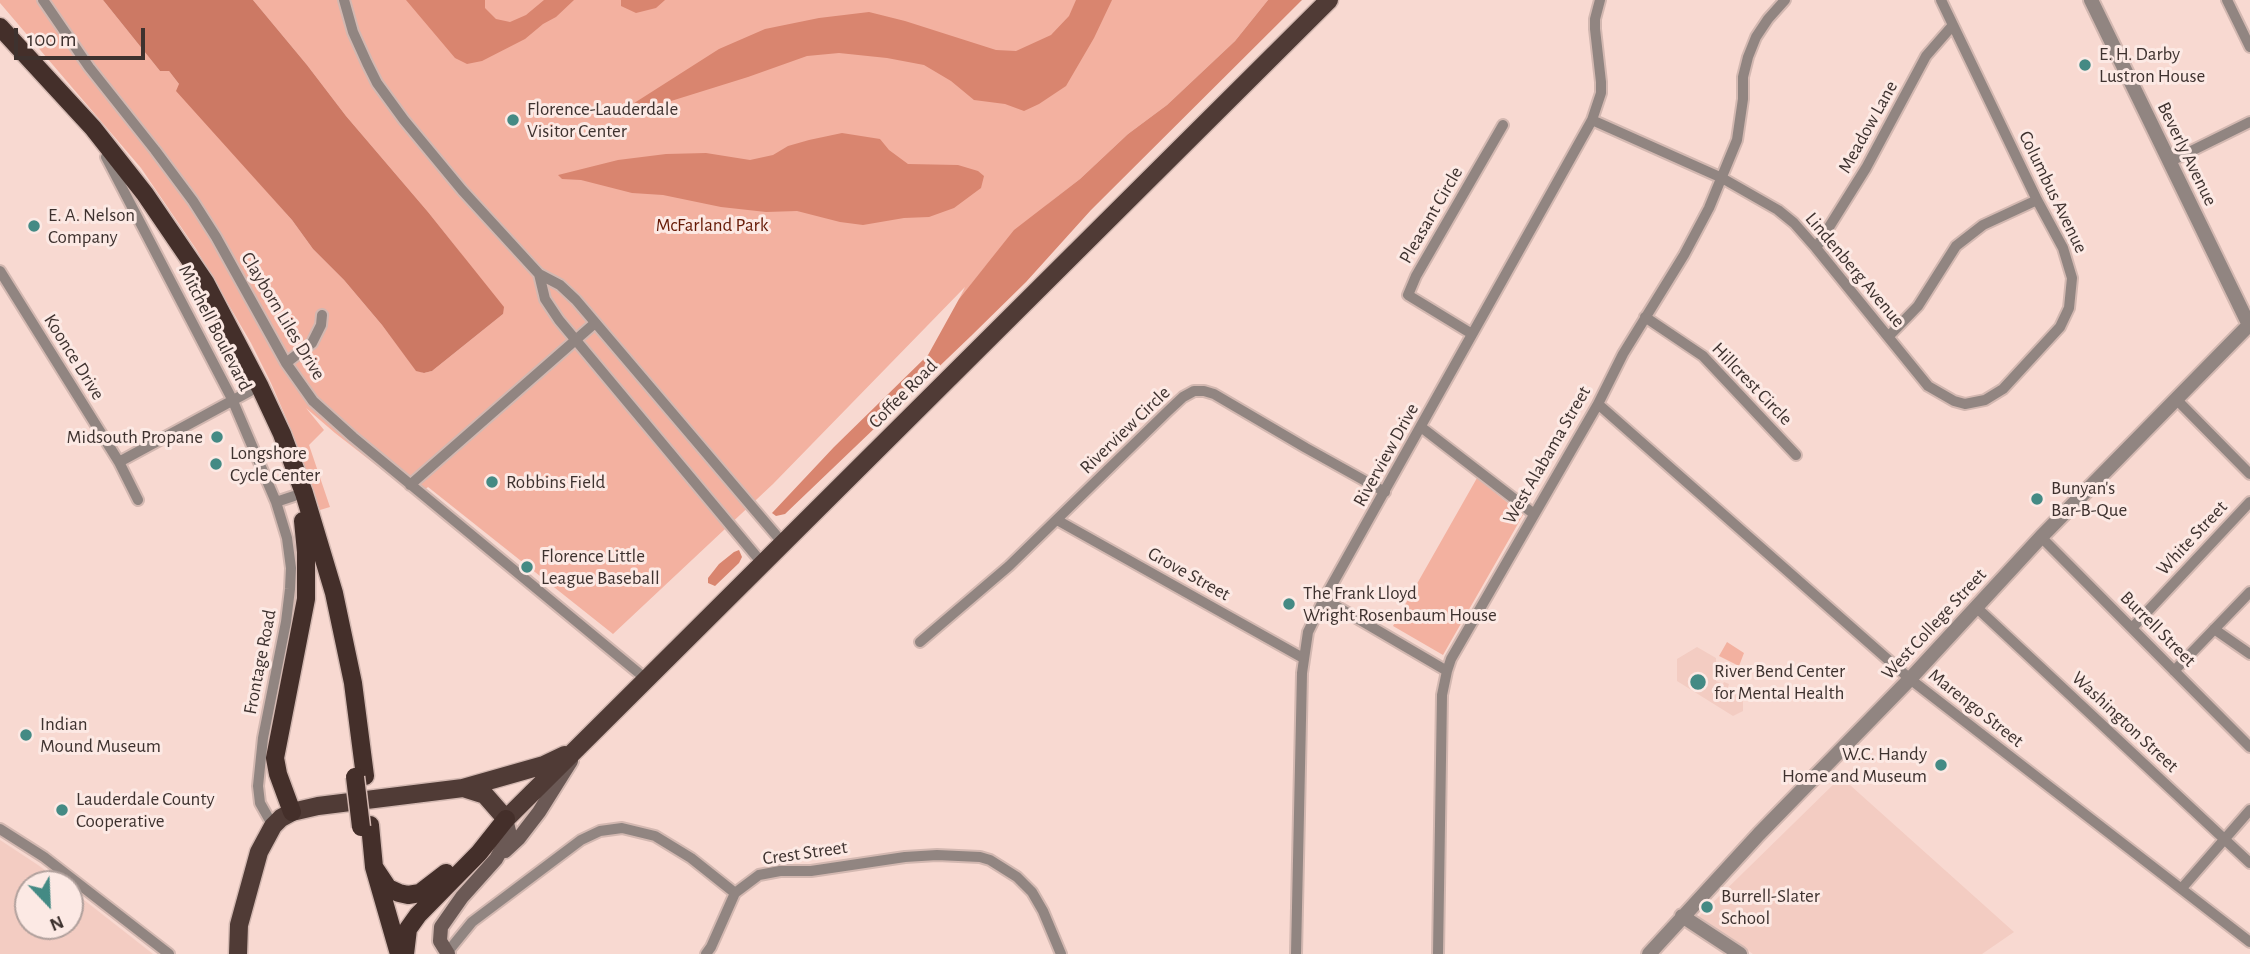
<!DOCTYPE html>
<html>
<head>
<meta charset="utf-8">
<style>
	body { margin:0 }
	#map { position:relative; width:2250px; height:954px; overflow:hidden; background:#f8d9d1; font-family:"Alegreya Sans",sans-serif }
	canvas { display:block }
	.north { position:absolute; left:14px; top:870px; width:70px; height:70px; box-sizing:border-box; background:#fce9e4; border:2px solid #b0a09c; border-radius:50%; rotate:157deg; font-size:19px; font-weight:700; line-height:28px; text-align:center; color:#3e322f }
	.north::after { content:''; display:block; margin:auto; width:24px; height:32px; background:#448a84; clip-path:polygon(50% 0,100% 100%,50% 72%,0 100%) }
	.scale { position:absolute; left:14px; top:28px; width:131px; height:32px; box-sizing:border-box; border:4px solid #3e322f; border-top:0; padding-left:9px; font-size:21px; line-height:24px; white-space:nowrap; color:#3e322f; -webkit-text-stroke:5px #fce9e4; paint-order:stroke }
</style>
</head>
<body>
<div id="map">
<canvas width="2250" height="954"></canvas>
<div class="north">N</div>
<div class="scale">100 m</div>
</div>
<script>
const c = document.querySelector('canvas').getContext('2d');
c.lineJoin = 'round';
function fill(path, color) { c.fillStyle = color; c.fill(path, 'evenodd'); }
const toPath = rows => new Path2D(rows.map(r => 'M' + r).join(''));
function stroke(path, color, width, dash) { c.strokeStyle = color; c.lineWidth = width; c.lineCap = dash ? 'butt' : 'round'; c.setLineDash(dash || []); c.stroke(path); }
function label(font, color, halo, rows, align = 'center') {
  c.font = font + ' "Alegreya Sans",sans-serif'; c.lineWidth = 6; c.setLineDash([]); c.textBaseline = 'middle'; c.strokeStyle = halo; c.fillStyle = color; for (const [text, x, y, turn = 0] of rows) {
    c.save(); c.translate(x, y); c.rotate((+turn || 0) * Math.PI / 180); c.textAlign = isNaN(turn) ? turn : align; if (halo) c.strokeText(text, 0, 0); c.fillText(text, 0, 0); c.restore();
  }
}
fill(toPath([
	[1697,647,1716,658,1716,681,1723,684,1724,682,1729,684,1728,687,1743,696,1743,711,1733,716,1677,681,1677,659],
	[1841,777,2014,932,1982,954,1753,954,1698,917],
	[0,840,38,865,63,884,28,884,28,926,70,926,70,889,153,954,0,954]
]), '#f3ccc2');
fill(toPath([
	[0,0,103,0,160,71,169,71,224,143,292,220,313,249,344,280,382,325,416,370,424,373,432,371,503,314,459,251,428,212,346,116,307,65,253,0,1268,0,1235,41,1167,105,1128,134,1080,179,1048,204,985,267,959,299,965,287,773,484,613,634,428,487,417,497,335,433,306,408,324,430,309,445,330,507,320,510,287,420,271,383,251,343,196,249,141,168,0,3],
	[1477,478,1523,515,1443,655,1393,626],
	[1727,642,1744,653,1739,666,1719,656]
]), '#f3b1a0');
fill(toPath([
	[406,0,485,0,485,8,496,19,510,22,526,15,544,0,574,0,556,17,543,24,525,39,482,61,467,64,455,58],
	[621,0,665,0,656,8,636,13,621,6],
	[1076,0,1112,0,1094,38,1066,86,1039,104,1024,111,1005,104,974,100,951,81,924,65,887,58,839,53,807,56,748,77,655,106,628,112,628,107,719,49,765,29,819,18,869,12,905,21,996,50,1016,51,1051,35,1069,16],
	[1268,0,1302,0,1091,210,1026,282,971,336,785,514,776,516,772,513,834,447,928,355,959,299,1014,230,1080,179,1128,134,1167,105,1235,41],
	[842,133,880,139,889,150,908,164,958,165,978,171,984,176,981,188,954,208,929,217,904,218,863,225,840,222,797,211,766,212,721,207,663,195,632,193,581,180,562,179,558,175,618,160,666,154,706,153,750,160,773,155,788,146,809,140],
	[739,550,742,557,739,563,715,586,708,583,708,578,719,564,734,552]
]), '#d9856f');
fill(toPath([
	[103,0,253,0,307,65,346,116,428,212,504,307,503,314,432,371,424,373,416,371,382,325,344,280,313,249,292,220,176,91,179,84,169,71,160,71]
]), '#cc7964');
const minor = toPath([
	[43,0,89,67,155,150,193,201,216,237,286,363,313,401,353,437,646,679],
	[344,0,353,32,367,63,377,83,404,120,462,190,539,274,560,285,576,300,782,542],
	[2227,0,2250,47],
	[1592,120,1722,178,1778,210,1794,223,1816,248,1928,386,1954,401,1965,404,1985,400,2003,389,2060,327,2069,308,2072,278,2063,248,2037,200,1941,0],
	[106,157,232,399,276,502,287,538,291,568,290,589,286,622,263,738,258,786,260,803,273,826],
	[2169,162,2250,122],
	[1816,248,1866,168,1926,56,1953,25],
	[0,271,119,462,138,500],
	[539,274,545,299,559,320,762,563],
	[1645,317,1703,356,1796,455],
	[1472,334,1408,295,1416,276,1503,125],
	[1888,337,1918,306,1956,246,1983,225,2037,200],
	[286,363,312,343,321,325,322,315],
	[2176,399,2250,474],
	[1598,404,1910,679,2250,942],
	[1421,427,1534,514],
	[119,462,250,391],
	[410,485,595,323],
	[276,502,294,496],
	[1057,520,1303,658],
	[2041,537,2250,747],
	[1324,599,1447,671],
	[1976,607,2250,863],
	[2132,628,2250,502],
	[2214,629,2250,654],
	[920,642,1009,566,1168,411,1183,397,1194,391,1204,391,1214,394,1306,448,1385,492],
	[2174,671,2250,592],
	[0,829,44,857,169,954],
	[2182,888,2250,810],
	[446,954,472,922,581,840,600,831,622,828,655,836,691,858,735,893],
	[706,954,711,947,735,893,759,875,780,871,811,871,905,857,937,855,980,857,990,860,1017,877,1032,892,1043,911,1061,954],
	[1296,954,1302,673,1308,632,1324,599,1592,120,1601,93,1601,82,1595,29,1595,19,1600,0],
	[1438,954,1442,695,1447,671,1451,659,1598,404,1623,354,1684,255,1709,208,1737,140,1743,99,1743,77,1748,57,1756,37,1768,19,1785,0]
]);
const tertiary = toPath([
	[2091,0,2249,325],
	[1682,916,1740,954],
	[1649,954,1759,834,1910,679,2041,537,2250,324]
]);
const secondary = toPath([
	[505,851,519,838,539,812,571,761],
	[448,954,440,941,441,927,462,897,496,859,506,841,509,831,506,819]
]);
const primary = toPath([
	[463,788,485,795,506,819,1329,0],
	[238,954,239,925,259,852,273,826,281,818,292,812,318,806,463,788,544,765,565,755]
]);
const trunk = toPath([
	[0,27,93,128,145,194,205,282,260,387,282,434,304,493,334,593,353,683,365,776],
	[292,812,278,774,275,758,306,599,306,552,303,521],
	[370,825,374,867,399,954],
	[374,867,388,888,399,893,408,895,420,893,446,873],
	[405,954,408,929,418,915,479,853,506,819]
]);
stroke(minor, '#d3b8b1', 14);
stroke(tertiary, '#d3b8b1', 18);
stroke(secondary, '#d3b8b1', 18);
stroke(primary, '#d3b8b1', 21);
stroke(trunk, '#d3b8b1', 21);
stroke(minor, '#918581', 10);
stroke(tertiary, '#918581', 14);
stroke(secondary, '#6b5955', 14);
stroke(primary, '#503b36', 18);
stroke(trunk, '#442f2a', 18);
const trunkBridge = toPath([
	[355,777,361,827]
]);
stroke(trunkBridge, '#d3b8b1', 21, []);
stroke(trunkBridge, '#442f2a', 18);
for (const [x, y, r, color] of [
	[2085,65,7,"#448a84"],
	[513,120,7,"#448a84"],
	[34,226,7,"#448a84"],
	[217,437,7,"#448a84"],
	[216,464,7,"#448a84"],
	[492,482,7,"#448a84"],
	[2037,499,7,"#448a84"],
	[527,567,7,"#448a84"],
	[1289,604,7,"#448a84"],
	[1698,682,9,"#448a84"],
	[26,735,7,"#448a84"],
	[1941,765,7,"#448a84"],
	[62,810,7,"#448a84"],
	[1707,907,7,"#448a84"]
]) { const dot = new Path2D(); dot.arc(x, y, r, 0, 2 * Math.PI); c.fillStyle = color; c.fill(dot); stroke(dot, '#fce9e4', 2.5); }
label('19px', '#3e322f', '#fce9e4', [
	["E. H. Darby",2099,54],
	["Lustron House",2099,76],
	["Florence-Lauderdale",527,109],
	["Visitor Center",527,131],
	["E. A. Nelson",48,215],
	["Company",48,237],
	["Midsouth Propane",203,437,"right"],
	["Longshore",230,453],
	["Cycle Center",230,475],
	["Robbins Field",506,482],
	["Bunyan's",2051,488],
	["Bar-B-Que",2051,510],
	["Florence Little",541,556],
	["League Baseball",541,578],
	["The Frank Lloyd",1303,593],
	["Wright Rosenbaum House",1303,615],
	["River Bend Center",1714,671],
	["for Mental Health",1714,693],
	["Indian",40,724],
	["Mound Museum",40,746],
	["W.C. Handy",1927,754,"right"],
	["Home and Museum",1927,776,"right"],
	["Lauderdale County",76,799],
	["Cooperative",76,821],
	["Burrell-Slater",1721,896],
	["School",1721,918]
], 'left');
label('19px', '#3e322f', '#fce9e4', [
	["Meadow Lane",1868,127,-61],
	["Beverly Avenue",2187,154,64],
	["Columbus Avenue",2053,192,64],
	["Pleasant Circle",1431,215,-60],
	["Lindenberg Avenue",1855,270,50],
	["Clayborn Liles Drive",283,316,59],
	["Mitchell Boulevard",215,328,63],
	["Koonce Drive",74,357,58],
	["Hillcrest Circle",1752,384,46],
	["Coffee Road",903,394,-45],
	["Riverview Circle",1125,430,-44],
	["Riverview Drive",1386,455,-61],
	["West Alabama Street",1547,455,-60],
	["White Street",2192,538,-47],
	["Grove Street",1189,574,29],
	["West College Street",1934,624,-47],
	["Burrell Street",2158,629,45],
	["Frontage Road",260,662,-79],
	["Marengo Street",1976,708,38],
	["Washington Street",2125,722,43],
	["Crest Street",805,853,-8]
]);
label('19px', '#661a06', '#fce9e4', [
	["McFarland Park",712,225]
]);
</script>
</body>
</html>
